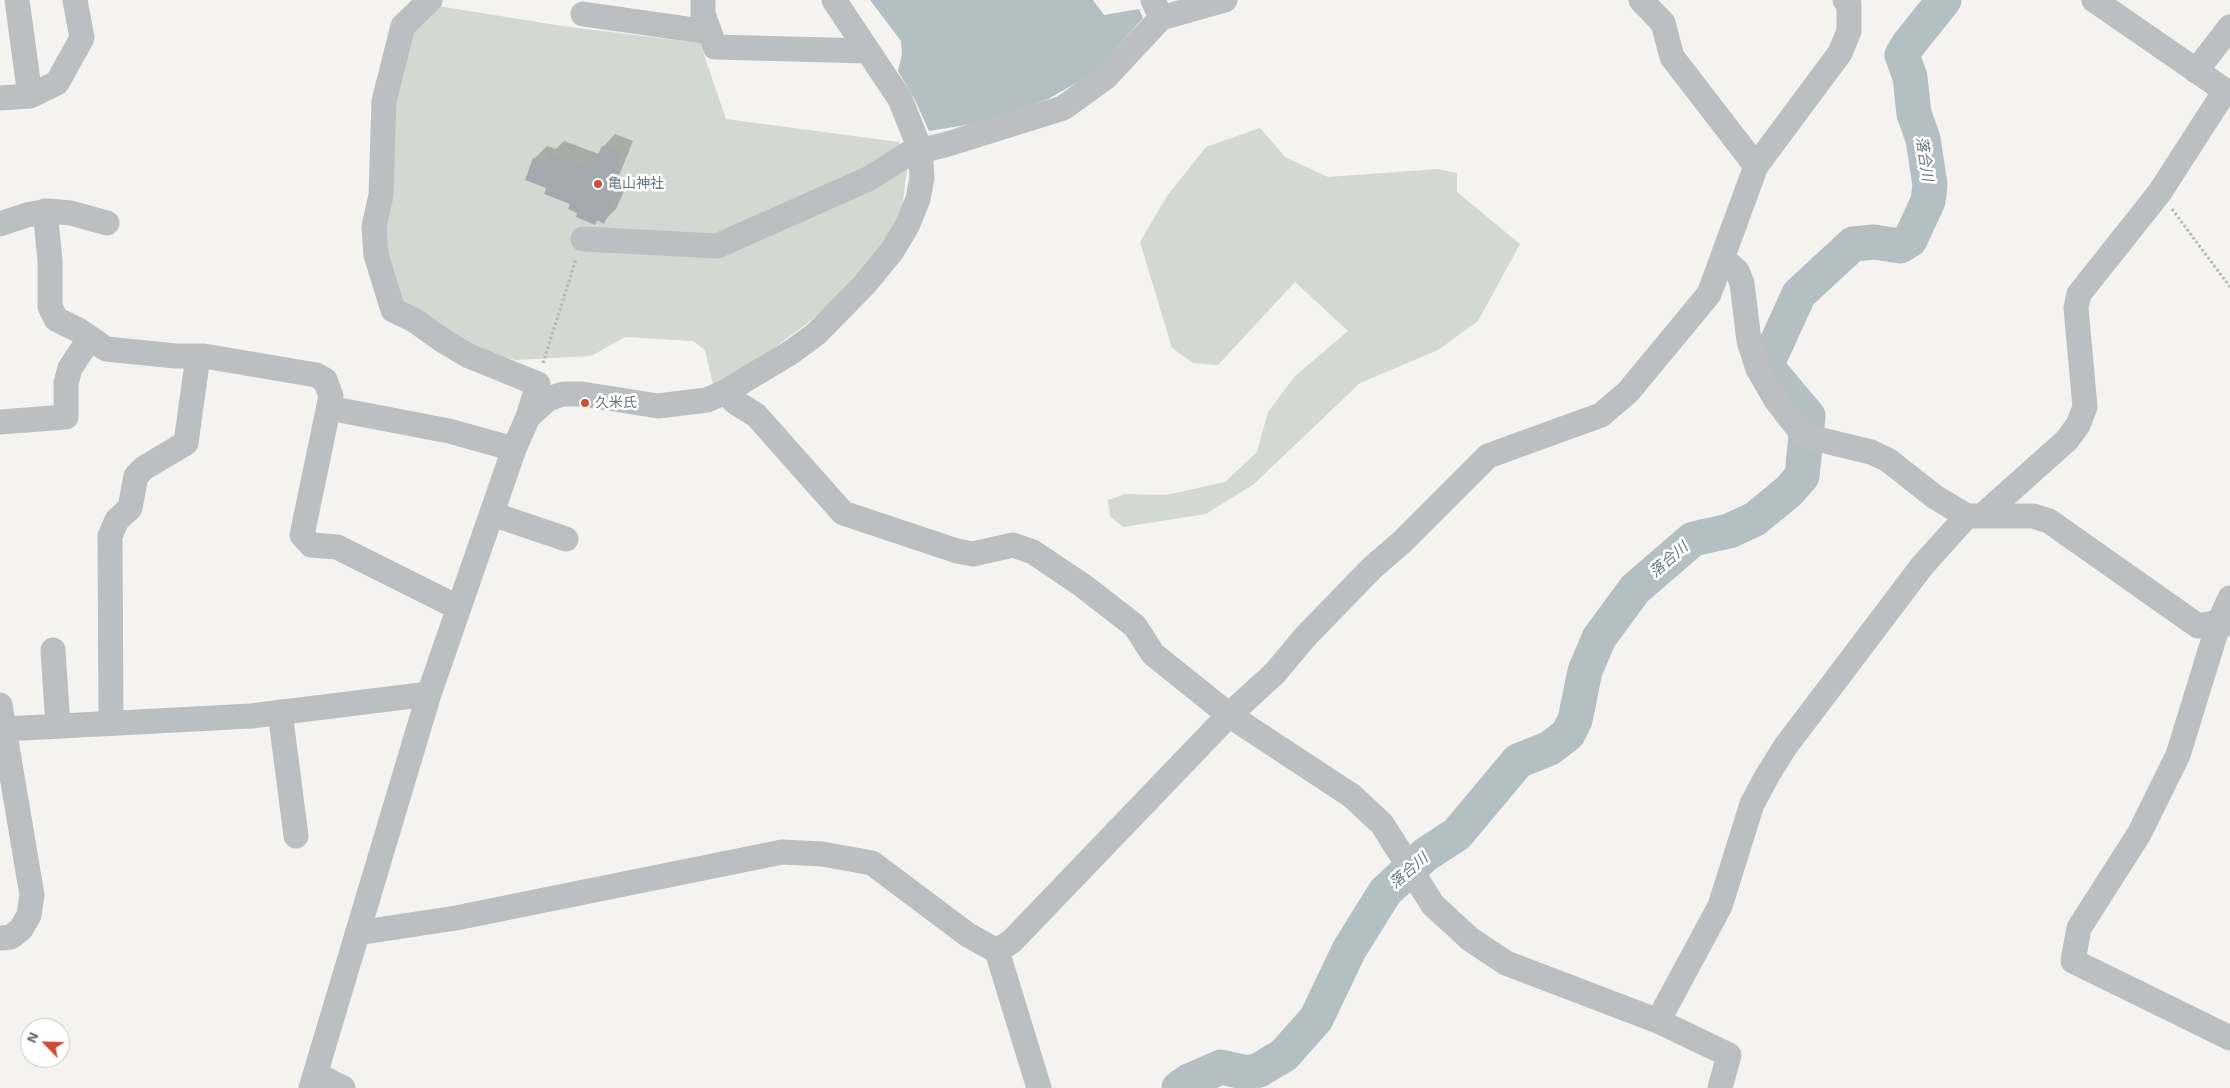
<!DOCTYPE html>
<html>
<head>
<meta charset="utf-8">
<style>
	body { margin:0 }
	#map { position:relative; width:2230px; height:1088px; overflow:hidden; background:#f4f3f0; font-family:"Work Sans",sans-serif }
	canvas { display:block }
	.north { position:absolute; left:20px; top:1018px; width:50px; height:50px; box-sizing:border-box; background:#fff; border:1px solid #c2c8cb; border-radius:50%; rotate:294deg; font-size:14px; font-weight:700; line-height:20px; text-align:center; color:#66757e }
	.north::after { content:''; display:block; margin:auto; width:18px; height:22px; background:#cd4d37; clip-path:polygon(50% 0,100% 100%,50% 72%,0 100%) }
</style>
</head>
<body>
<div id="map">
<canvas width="2230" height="1088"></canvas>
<div class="north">N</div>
</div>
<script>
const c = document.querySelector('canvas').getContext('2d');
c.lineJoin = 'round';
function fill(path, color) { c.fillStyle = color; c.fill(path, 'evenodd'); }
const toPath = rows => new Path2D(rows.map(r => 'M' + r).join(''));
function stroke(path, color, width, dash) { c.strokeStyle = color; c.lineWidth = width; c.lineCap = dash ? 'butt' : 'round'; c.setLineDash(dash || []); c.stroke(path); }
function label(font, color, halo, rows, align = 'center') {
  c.font = font + ' "Work Sans","Noto Sans JP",sans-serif'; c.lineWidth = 5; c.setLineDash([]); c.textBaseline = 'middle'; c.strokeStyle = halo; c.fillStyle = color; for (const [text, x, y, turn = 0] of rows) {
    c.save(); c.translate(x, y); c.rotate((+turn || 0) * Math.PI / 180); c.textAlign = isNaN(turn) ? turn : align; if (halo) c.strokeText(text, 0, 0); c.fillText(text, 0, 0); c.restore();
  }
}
fill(toPath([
	[438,6,562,26,700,43,726,119,899,142,907,170,901,217,878,253,837,298,805,325,766,354,726,378,713,384,705,350,693,341,625,337,591,356,516,360,439,345,397,310,379,260,403,38],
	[1260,128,1285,157,1328,177,1438,169,1457,173,1457,192,1520,244,1478,321,1438,350,1360,383,1254,484,1206,514,1123,527,1110,516,1108,500,1125,494,1166,495,1225,482,1257,452,1268,412,1295,376,1348,331,1295,282,1218,365,1193,363,1172,348,1140,242,1167,196,1206,147]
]), '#d3d8d0');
fill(toPath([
	[870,0,1093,0,1104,15,1139,9,1143,18,1094,73,1048,99,985,122,929,131,915,100,898,71,902,54,901,41]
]), '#b3bfc2');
fill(toPath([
	[615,134,633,141,618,178,628,182,616,209,603,222,598,220,595,223,579,212,572,203,547,187,534,159,547,146,556,149,564,141,599,154,603,147]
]), '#0003');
stroke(toPath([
	[1179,1088,1189,1081,1221,1067,1248,1073,1259,1070,1284,1055,1316,1019,1349,950,1385,892,1425,855,1457,834,1518,761,1550,748,1568,734,1575,720,1585,671,1599,638,1635,589,1693,539,1729,531,1755,519,1789,491,1802,476,1808,416,1766,366,1799,294,1853,244,1874,242,1900,246,1910,240,1928,201,1930,185,1923,139,1914,114,1910,77,1902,55,1908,45,1944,0]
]), '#b3bfc2', 35);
fill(toPath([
	[602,146,621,154,606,191,616,195,604,224,597,220,595,225,576,217,577,213,568,209,570,204,544,194,546,188,525,180,533,158,546,163,550,153,591,169]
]), '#a3aaaf');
stroke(toPath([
	[2172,209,2230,287],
	[543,363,576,259]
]), '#b5b8ba', 3, [2.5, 2.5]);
stroke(toPath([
	[17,0,30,96],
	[430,0,403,26,384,101,381,195,374,227,376,255,393,310,414,320,445,342,469,356,538,384,528,417],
	[703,0,703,14,715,47,866,51],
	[1153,0,1161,18],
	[1641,0,1663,23,1672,57,1756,166],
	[2094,0,2230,94],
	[583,14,709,32],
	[2196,71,2230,27],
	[0,98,30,96,57,83,82,38,75,0],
	[45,211,50,260,50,307,56,319,80,331,106,349,176,356,204,356,316,375,325,380,331,396,302,535,311,545,337,547,459,608],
	[0,224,27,215,47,211,71,213,107,223],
	[583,239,717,246,868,179,908,154,948,144,1063,108,1106,77,1161,18,1225,0],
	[1723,259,1737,271,1742,283,1749,341,1758,369,1776,400,1801,432,1813,438,1871,452,1888,460,1935,497,1967,516,2033,516,2049,521,2198,626,2219,622,2230,624],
	[725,392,735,402,756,415,843,513,957,551,973,554,1013,545,1033,552,1082,585,1135,626,1153,654,1229,715,1352,796,1382,824,1433,905,1470,939,1506,963,1658,1021,1729,1055,1720,1088],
	[329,408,449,431,514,449],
	[0,422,66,417,66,383,70,368,90,338],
	[492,514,566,539],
	[1983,515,2067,440,2078,425,2085,407,2076,308,2079,294,2160,192,2225,91],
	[2230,598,2219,622,2178,755,2139,834,2079,928,2073,961,2230,1038],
	[53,650,58,726],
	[0,705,32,895,29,915,21,929,11,937,0,938],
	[280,712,296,836],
	[111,723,110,536,117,520,130,508,136,476,144,468,186,443,198,356],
	[4,729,251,716,429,694],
	[357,933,456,918,782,852,822,854,872,863,968,935,997,951,1039,1088],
	[997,951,1012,941,1229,715,1275,673,1305,637,1373,567,1402,542,1488,456,1601,415,1628,392,1709,294,1756,166,1840,53,1849,31,1849,4,1845,0],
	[1658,1021,1720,906,1752,804,1767,776,1785,747,1922,566,1967,516],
	[315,1074,343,1088],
	[311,1088,429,694,514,449,528,417,548,399,563,394,582,394,658,406,707,400,725,392,790,353,816,334,865,284,892,251,907,226,918,199,922,178,920,149,900,99,834,0]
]), '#bbbfc2', 25);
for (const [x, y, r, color] of [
	[598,184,5,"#cd4d37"],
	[585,403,5,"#cd4d37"]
]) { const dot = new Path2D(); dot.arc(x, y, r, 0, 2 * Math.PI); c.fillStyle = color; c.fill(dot); stroke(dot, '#fff', 2); }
label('14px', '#66757e', '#fff', [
	["亀山神社",608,184],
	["久米氏",595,403]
], 'left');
label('italic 15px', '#62777b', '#fff', [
	["落合川",1924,159,81],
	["落合川",1669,560,-41],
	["落合川",1409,871,-41]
]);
</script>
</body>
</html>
